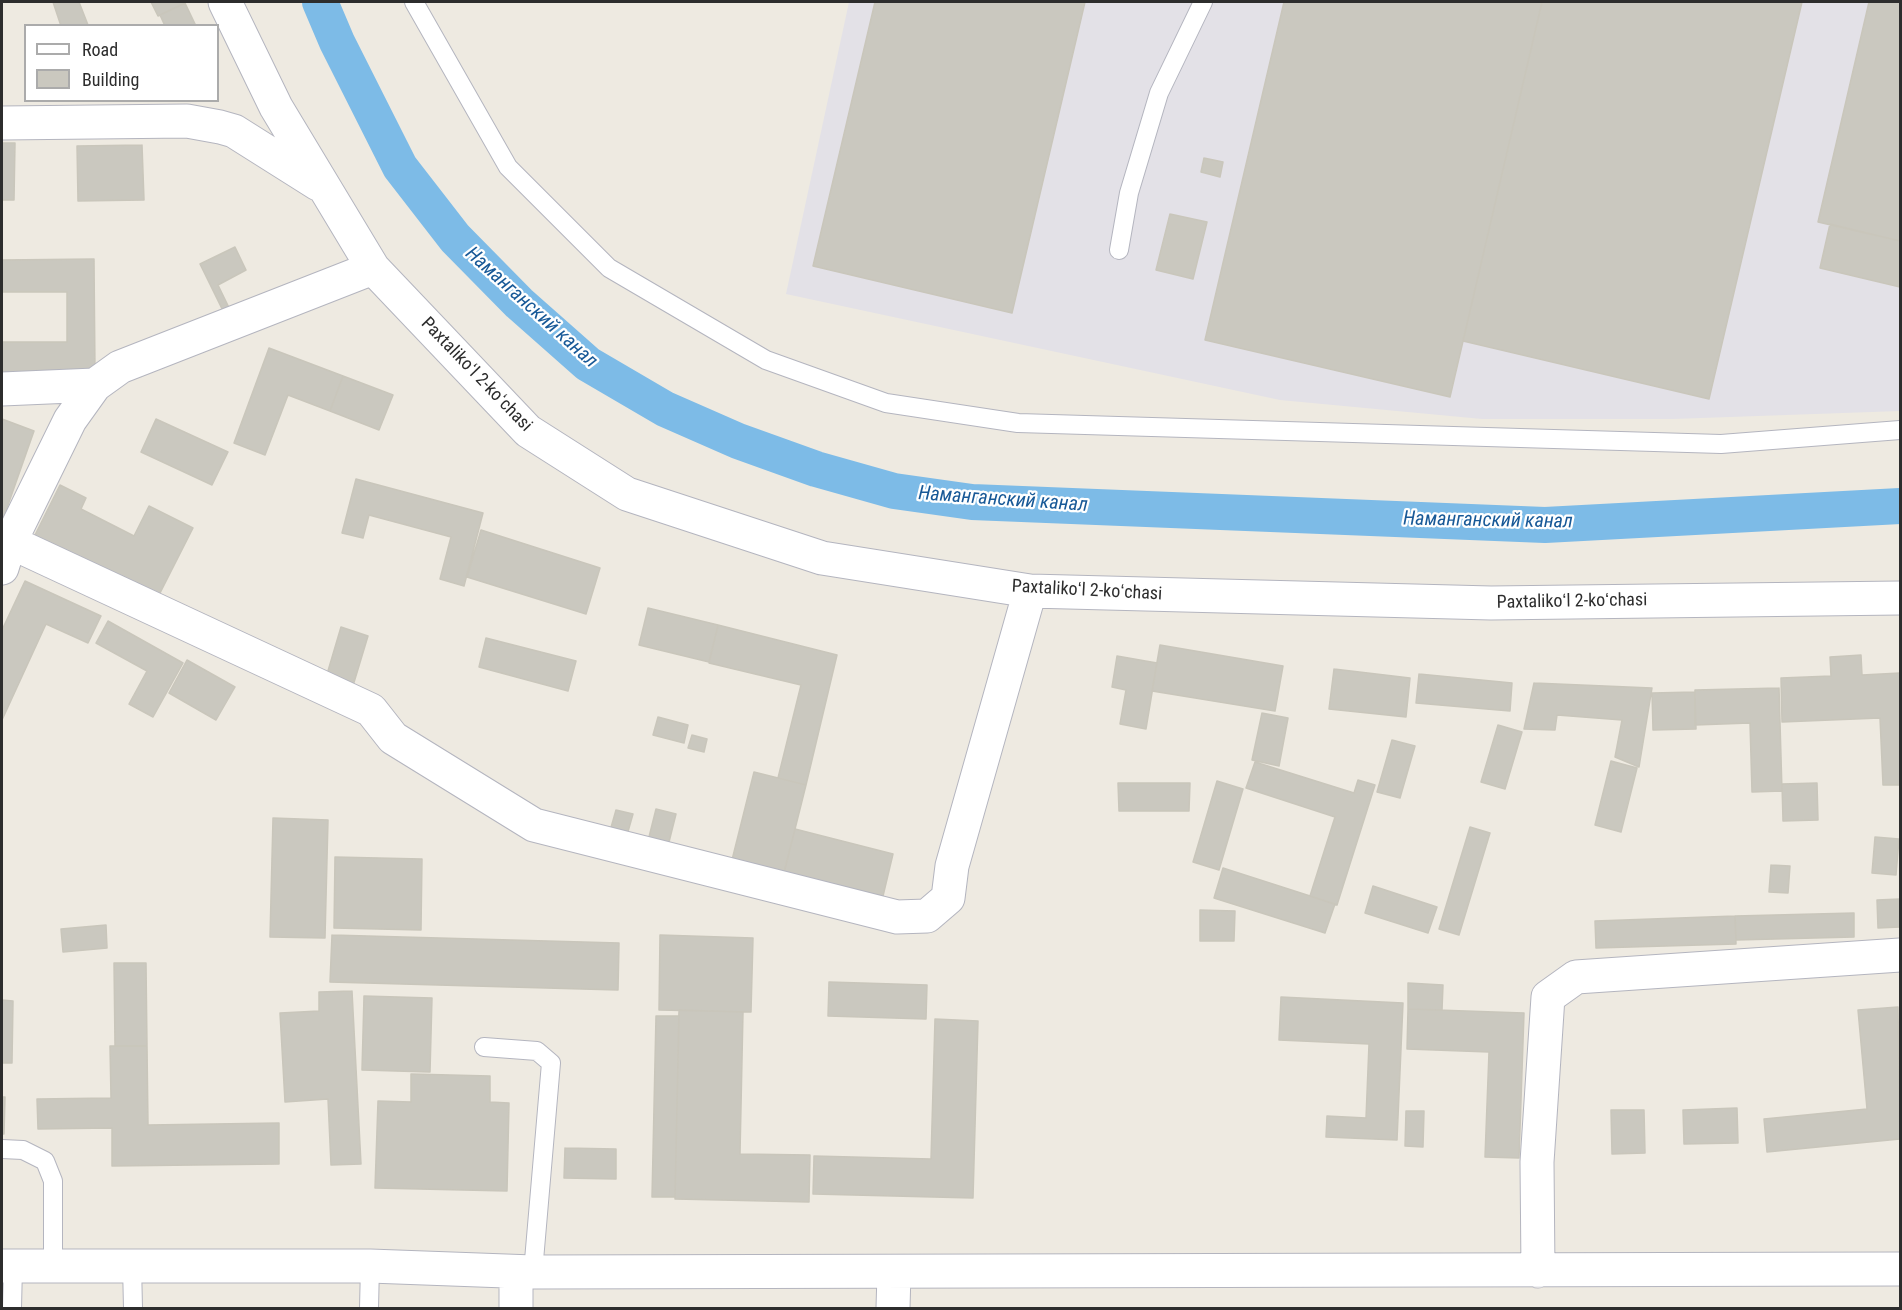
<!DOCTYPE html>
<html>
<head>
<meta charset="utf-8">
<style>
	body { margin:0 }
	#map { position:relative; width:1902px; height:1310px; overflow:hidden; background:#eeeae1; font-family:"Roboto Condensed",sans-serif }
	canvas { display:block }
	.frame { position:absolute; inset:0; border:3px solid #2d2d2d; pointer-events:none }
	.legend { position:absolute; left:24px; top:24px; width:195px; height:78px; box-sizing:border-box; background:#fff; border:2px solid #ababab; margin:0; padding:8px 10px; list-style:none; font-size:18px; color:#2d2d2d }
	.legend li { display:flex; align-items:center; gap:12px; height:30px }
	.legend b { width:30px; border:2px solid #ababab }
</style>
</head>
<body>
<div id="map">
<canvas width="1902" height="1310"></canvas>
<div class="frame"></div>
<ul class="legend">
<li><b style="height:8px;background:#fff"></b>Road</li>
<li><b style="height:16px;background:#cac8bf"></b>Building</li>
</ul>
</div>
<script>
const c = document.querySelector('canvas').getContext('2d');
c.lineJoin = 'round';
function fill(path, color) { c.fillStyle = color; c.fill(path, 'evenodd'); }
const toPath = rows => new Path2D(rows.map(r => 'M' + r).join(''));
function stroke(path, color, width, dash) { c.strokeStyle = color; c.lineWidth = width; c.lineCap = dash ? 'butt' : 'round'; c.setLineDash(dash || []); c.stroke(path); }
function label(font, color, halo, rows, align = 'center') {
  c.font = font + ' "Roboto Condensed",sans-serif'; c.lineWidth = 4.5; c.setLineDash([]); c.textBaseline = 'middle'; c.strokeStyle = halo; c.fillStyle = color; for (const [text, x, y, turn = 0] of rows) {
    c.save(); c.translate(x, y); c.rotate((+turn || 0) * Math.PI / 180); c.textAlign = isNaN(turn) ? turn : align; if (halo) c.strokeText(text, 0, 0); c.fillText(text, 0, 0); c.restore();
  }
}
fill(toPath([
	[849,2,1900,2,1900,411,1673,419,1482,419,1280,400,786,294]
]), '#e3e1e7');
stroke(toPath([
	[320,2,337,42,400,167,455,238,519,303,588,364,665,409,738,441,816,469,894,491,972,502,1545,525,1900,506]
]), '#7dbbe7', 36);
const building = toPath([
	[53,2,79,2,88,25,61,26,53,2],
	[151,2,184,2,185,3,158,16,151,2],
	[875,2,1085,2,1012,313,813,266,875,2],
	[1284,2,1542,2,1450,397,1205,340,1284,2],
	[1542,2,1802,2,1709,399,1463,341,1542,2],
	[1869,2,1900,2,1900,241,1818,222,1869,2],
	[185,3,196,26,165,26,160,15,185,3],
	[2,143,15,143,14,200,2,200,2,143],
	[142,145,144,200,78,201,77,146,142,145],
	[1204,158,1223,162,1220,177,1201,172,1204,158],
	[1170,214,1207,222,1193,279,1156,270,1170,214],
	[1830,224,1900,241,1900,287,1820,268,1830,224],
	[235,247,246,270,218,285,233,316,227,319,200,264,235,247],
	[94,259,95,372,2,372,2,342,67,342,67,292,2,292,2,260,94,259],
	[269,348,343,376,330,411,288,395,265,455,234,443,269,348],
	[343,376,393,395,379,430,330,411,343,376],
	[2,419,34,431,2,522,2,419],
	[156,419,228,452,212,485,141,452,156,419],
	[356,479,483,513,464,586,440,579,451,537,369,515,363,538,342,533,356,479],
	[60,485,86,498,81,509,134,536,149,506,193,528,157,599,34,537,60,485],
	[481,530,600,568,586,614,467,577,481,530],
	[25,581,101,616,88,643,46,624,2,720,2,630,25,581],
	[648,608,718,625,709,662,639,645,648,608],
	[108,621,183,663,153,717,129,704,147,671,96,643,108,621],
	[718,625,837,655,806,785,778,778,801,685,709,663,718,625],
	[341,627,368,636,352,689,325,681,341,627],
	[486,638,576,661,568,691,479,667,486,638],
	[1160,645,1283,666,1275,711,1152,691,1160,645],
	[1861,655,1862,675,1900,673,1900,785,1883,785,1880,718,1782,722,1781,678,1831,676,1830,657,1861,655],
	[1117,656,1157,663,1146,729,1120,724,1126,690,1112,687,1117,656],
	[187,660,235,687,216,720,169,693,187,660],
	[1334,669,1410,678,1406,717,1329,709,1334,669],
	[1419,674,1512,683,1510,711,1416,703,1419,674],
	[1534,683,1652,688,1639,767,1615,757,1622,720,1557,715,1555,730,1524,729,1534,683],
	[1779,688,1782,791,1752,792,1750,723,1695,725,1695,690,1779,688],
	[1695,692,1696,729,1653,730,1652,693,1695,692],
	[1262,713,1288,718,1279,766,1252,760,1262,713],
	[658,717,688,725,684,743,653,735,658,717],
	[1498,725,1522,732,1505,789,1481,782,1498,725],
	[692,735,707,739,704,752,688,748,692,735],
	[1392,740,1415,746,1400,798,1377,792,1392,740],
	[1611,761,1637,768,1621,832,1595,825,1611,761],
	[1255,762,1354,793,1358,780,1375,785,1337,905,1310,896,1335,817,1246,788,1255,762],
	[754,772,806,785,782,881,730,868,754,772],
	[1217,781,1243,789,1219,870,1193,862,1217,781],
	[1118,783,1190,783,1189,811,1119,811,1118,783],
	[1817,783,1818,820,1783,821,1782,784,1817,783],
	[656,809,676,814,668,846,648,841,656,809],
	[616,810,633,814,627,835,610,831,616,810],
	[273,818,328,820,325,938,270,937,273,818],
	[1470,827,1490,833,1459,935,1439,929,1470,827],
	[795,829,893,854,883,896,784,872,795,829],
	[1875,837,1899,839,1896,875,1872,873,1875,837],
	[335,857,422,859,421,930,334,928,335,857],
	[1771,865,1790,866,1788,893,1769,892,1771,865],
	[1223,868,1335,904,1325,933,1214,898,1223,868],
	[1373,886,1437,907,1428,933,1365,913,1373,886],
	[1900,899,1900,927,1878,928,1877,900,1900,899],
	[1200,910,1235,911,1234,941,1200,941,1200,910],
	[1854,913,1854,937,1736,940,1735,916,1854,913],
	[1735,916,1736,944,1596,948,1595,921,1735,916],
	[106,925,107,948,63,952,61,929,106,925],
	[332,935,619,943,618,990,330,982,332,935],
	[660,935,753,938,751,1012,659,1010,660,935],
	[114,963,146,963,147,1046,115,1046,114,963],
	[829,982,927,985,926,1019,828,1016,829,982],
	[1408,983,1443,985,1442,1010,1408,1009,1408,983],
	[352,991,361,1164,331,1165,328,1099,285,1102,280,1013,319,1011,319,992,352,991],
	[364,996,432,998,430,1072,362,1070,364,996],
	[1281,997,1403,1003,1397,1140,1326,1137,1327,1116,1366,1118,1369,1044,1279,1040,1281,997],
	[2,1000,13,1001,12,1063,2,1063,2,1000],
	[1898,1007,1900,1139,1767,1152,1764,1119,1867,1109,1858,1010,1898,1007],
	[1408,1009,1524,1013,1519,1158,1485,1157,1489,1052,1407,1049,1408,1009],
	[679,1010,743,1012,740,1154,810,1155,809,1202,675,1199,679,1010],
	[656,1016,679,1016,675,1197,652,1197,656,1016],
	[935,1019,978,1021,973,1198,813,1194,814,1156,931,1159,935,1019],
	[110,1046,147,1046,148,1125,279,1123,279,1164,112,1166,112,1128,38,1129,37,1099,111,1098,110,1046],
	[411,1074,490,1076,490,1102,509,1103,507,1191,375,1188,378,1101,411,1102,411,1074],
	[2,1097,5,1097,4,1134,2,1134,2,1097],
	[1737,1108,1738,1143,1684,1144,1683,1110,1737,1108],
	[1611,1110,1644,1110,1645,1153,1612,1154,1611,1110],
	[1406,1111,1424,1111,1423,1147,1405,1146,1406,1111],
	[565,1148,616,1149,616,1179,564,1178,565,1148]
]);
fill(building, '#cac8bf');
stroke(building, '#c9c6bb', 1.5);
const lane = toPath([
	[414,2,508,167,609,268,766,360,886,403,1018,423,1721,444,1900,430],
	[1119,250,1129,193,1159,93,1203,2],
	[484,1047,537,1051,551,1063,533,1272],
	[2,1149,23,1150,45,1161,53,1181,53,1265],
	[132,1265,133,1308],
	[12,1308,13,1266],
	[369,1308,370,1266]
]);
const street = toPath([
	[225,2,276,107,373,268,528,431,627,494,822,558,1030,591,1491,603,1900,598],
	[2,123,187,121,220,127,234,131,318,184],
	[2,389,95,385],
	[10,542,371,710,393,738,534,825,897,917,927,916,948,898,952,866,1030,591],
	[2,568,10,542,70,420,95,385,120,367,373,268],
	[2,1266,370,1266,533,1272,1900,1269],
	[1538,1271,1537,1162,1548,997,1576,977,1900,955],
	[516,1272,516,1308],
	[893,1308,894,1273]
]);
stroke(lane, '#b4b5bf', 20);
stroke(street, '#b4b5bf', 35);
stroke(lane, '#fff', 18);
stroke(street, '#fff', 33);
label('18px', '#2d2d2d', '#fff', [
	["Paxtalikoʻl 2-koʻchasi",476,375,46],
	["Paxtalikoʻl 2-koʻchasi",1087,591,3],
	["Paxtalikoʻl 2-koʻchasi",1572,602,-1]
]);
label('italic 20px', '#185997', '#fff', [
	["Наманганский канал",531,308,42],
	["Наманганский канал",1003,500,4],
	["Наманганский канал",1488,521,1]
]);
</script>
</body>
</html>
